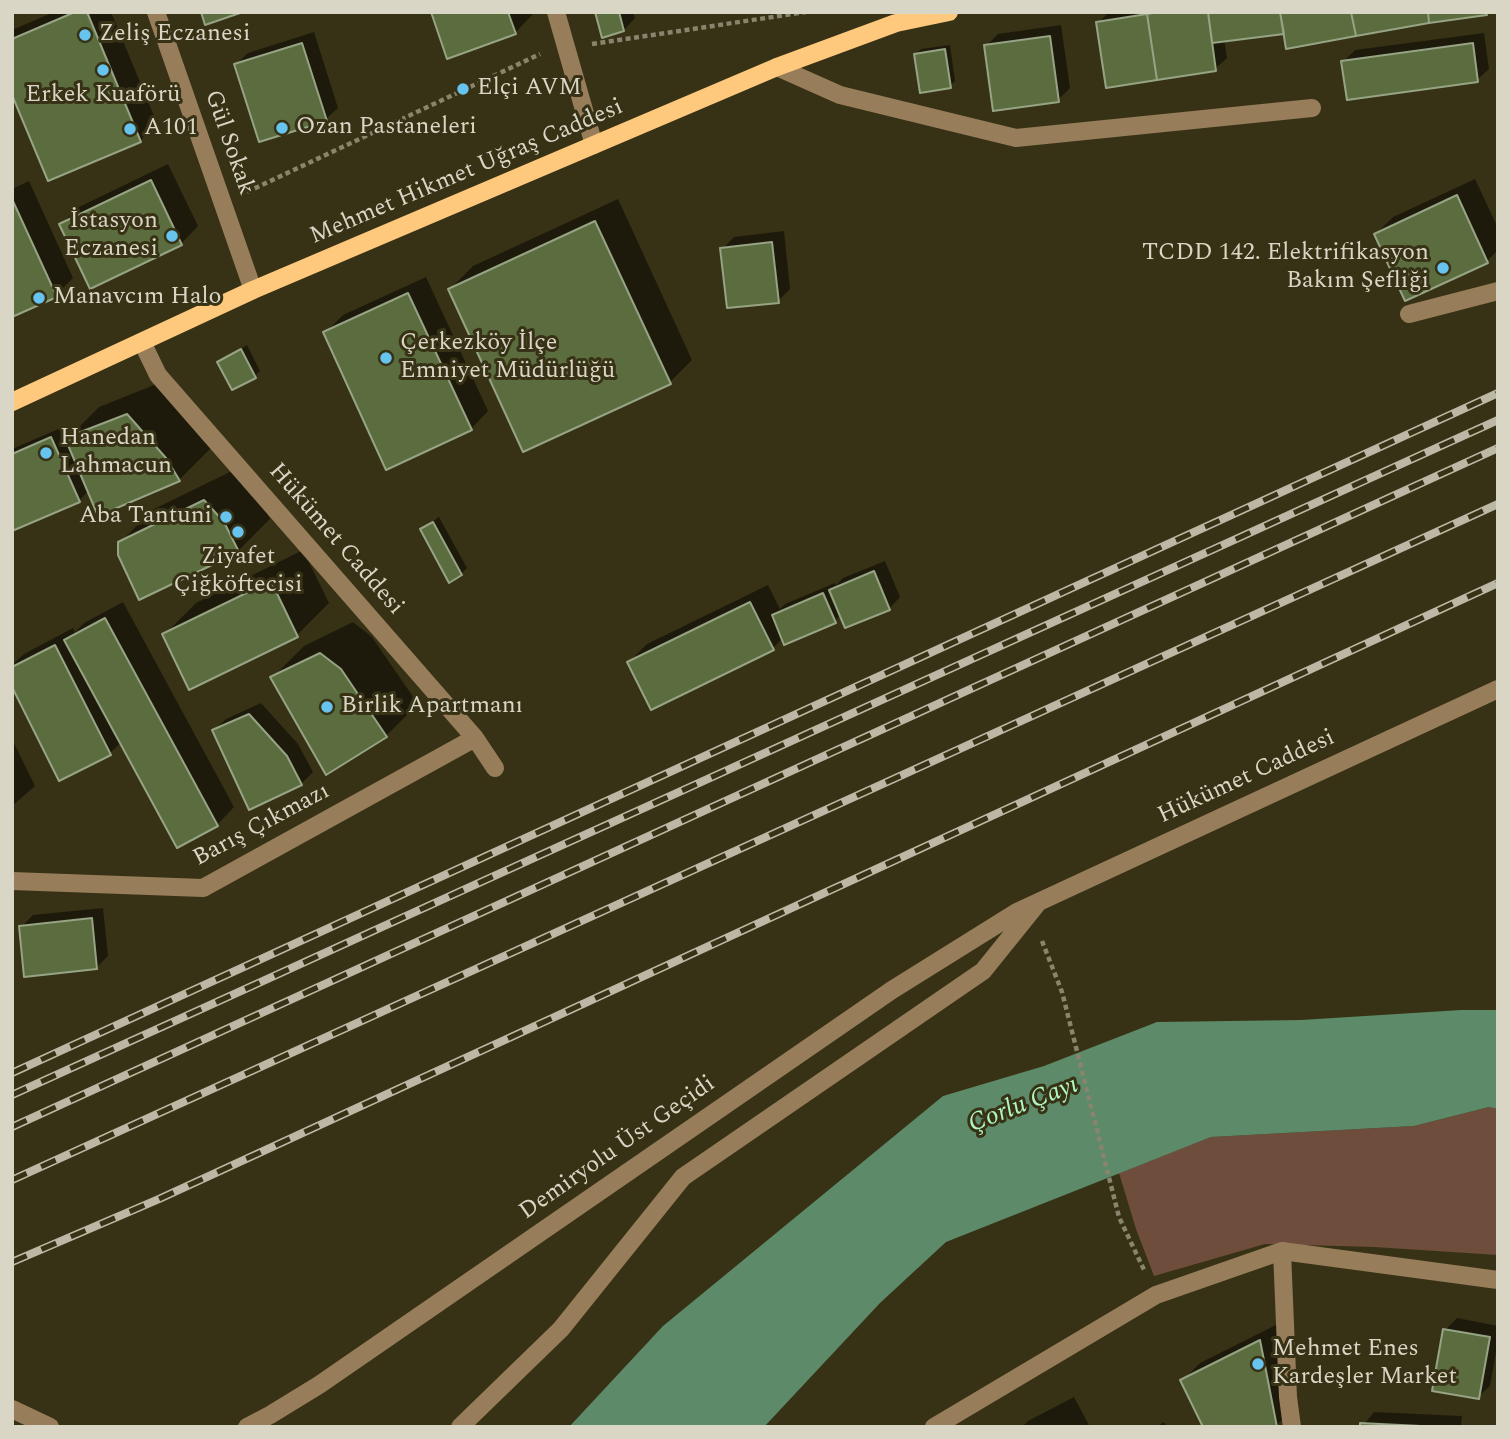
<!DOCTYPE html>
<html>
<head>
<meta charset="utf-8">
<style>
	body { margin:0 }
	#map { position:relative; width:1510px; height:1439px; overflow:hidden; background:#373215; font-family:Spectral,serif }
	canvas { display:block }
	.frame { position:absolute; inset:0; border:14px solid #d9d6c5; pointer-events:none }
</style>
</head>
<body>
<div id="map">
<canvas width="1510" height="1439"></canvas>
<div class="frame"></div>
</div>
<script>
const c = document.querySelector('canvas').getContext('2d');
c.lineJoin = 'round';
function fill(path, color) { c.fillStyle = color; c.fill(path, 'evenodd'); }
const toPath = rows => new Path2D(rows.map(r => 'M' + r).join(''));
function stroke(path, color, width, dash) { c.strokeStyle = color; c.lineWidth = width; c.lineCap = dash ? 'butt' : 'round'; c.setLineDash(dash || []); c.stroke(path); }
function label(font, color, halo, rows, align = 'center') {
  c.font = font + ' Spectral,serif'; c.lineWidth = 6; c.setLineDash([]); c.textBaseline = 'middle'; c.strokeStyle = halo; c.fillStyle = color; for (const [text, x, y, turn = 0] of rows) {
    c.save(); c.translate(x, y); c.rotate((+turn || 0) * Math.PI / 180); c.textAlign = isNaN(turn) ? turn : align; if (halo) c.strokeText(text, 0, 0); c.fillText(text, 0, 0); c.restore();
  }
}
fill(toPath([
	[1489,1107,1498,1109,1498,1255,1374,1247,1265,1244,1154,1276,1136,1229,1119,1173,1211,1137,1414,1126]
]), '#6f4d3c');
fill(toPath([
	[1461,1010,1498,1010,1498,1109,1489,1107,1414,1126,1211,1137,946,1242,880,1303,764,1427,569,1427,663,1326,943,1096,1044,1066,1157,1022,1301,1020]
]), '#5d8a69');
fill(toPath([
	[54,12,111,12,157,123,140,141,12,90,12,30],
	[433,12,531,12,532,15,515,33],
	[597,12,633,12,635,18,624,30],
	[1109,12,1490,12,1288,47,1286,32,1224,39,1227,58,1215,69,1098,23],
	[1061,25,1070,88,1058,100,986,46,998,34],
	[314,32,338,108,326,119,236,64,248,53],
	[1484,33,1489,69,1477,80,1343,62,1355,50],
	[950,45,955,81,950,86,916,54,921,49],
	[168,164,198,226,181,244,61,224,79,207],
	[1475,179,1498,228,1498,256,1496,252,1487,261,1406,298,1376,234,1393,217],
	[29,181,73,278,56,295,12,315,12,189],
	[618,199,692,360,670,382,450,289,473,266],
	[784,231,790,289,778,301,722,249,734,237],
	[426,277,488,411,471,429,325,333,343,315],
	[247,345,260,371,255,376,219,363],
	[159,383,211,448,179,480,89,490,79,501,12,529,12,449,63,427,68,438,99,407],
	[236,469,256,490,270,519,238,551,120,543,152,510],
	[439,517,467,568,461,574,422,529],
	[303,550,329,603,297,635,190,688,164,635,196,603],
	[885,561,900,597,889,609,841,614,835,621,783,638,773,648,629,662,647,644,768,585,780,609,785,604,835,583,836,585,843,578],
	[123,602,234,807,217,825,122,742,110,753,12,683,12,665,24,654,73,628,75,632,84,623],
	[353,622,372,637,418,704,386,736,326,772,272,678,304,646],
	[261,703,298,744,313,772,301,784,214,730,226,719],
	[12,739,35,786,12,806],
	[103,908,108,956,96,968,21,927,33,915],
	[12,915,14,964,12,966],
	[1457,1318,1498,1326,1498,1340,1490,1386,1478,1397,1445,1330],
	[1278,1324,1294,1408,1275,1427,1182,1381,1200,1363],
	[1074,1397,1090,1427,1022,1427,1028,1421],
	[1374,1412,1462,1416,1461,1427,1362,1427],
	[1164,1422,1167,1427,1156,1427]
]), '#0007');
const building = toPath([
	[75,12,87,12,141,142,48,181,12,95,12,39,75,12],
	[201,12,243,12,205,25,201,12],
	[431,12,508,12,516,34,447,59,431,12],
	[595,12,619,12,624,31,602,38,595,12],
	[1160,12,1208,12,1216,71,1157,80,1147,14,1160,12],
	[1208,12,1280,12,1284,34,1212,43,1208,12],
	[1280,12,1351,12,1356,36,1286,49,1280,12],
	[1351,12,1428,12,1429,23,1356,36,1351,12],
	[1428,12,1486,12,1487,15,1429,23,1428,12],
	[1147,14,1157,80,1106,88,1096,22,1147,14],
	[1050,36,1059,102,993,111,984,45,1050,36],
	[302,43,327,121,259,142,234,64,302,43],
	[1473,43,1478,82,1347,100,1341,61,1473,43],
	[945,49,951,88,920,93,914,54,945,49],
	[151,180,182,245,90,289,59,224,151,180],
	[1457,195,1488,263,1405,301,1374,234,1457,195],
	[12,199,57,297,12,317,12,199],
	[595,221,671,384,523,452,448,289,595,221],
	[772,242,779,303,727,308,720,248,772,242],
	[408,293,472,430,386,470,323,332,408,293],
	[241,349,256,378,232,390,217,362,241,349],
	[127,414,166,458,180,481,98,516,65,438,127,414],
	[51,437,80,502,12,531,12,454,51,437],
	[204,500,224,522,239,552,139,600,118,555,118,542,204,500],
	[433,522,462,575,449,583,420,529,433,522],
	[874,571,890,610,845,628,829,590,874,571],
	[271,581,298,637,189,690,162,634,271,581],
	[823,593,836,623,784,645,772,615,823,593],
	[750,602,774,650,651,710,627,662,750,602],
	[105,618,218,826,177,848,64,640,105,618],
	[55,645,111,755,59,781,12,687,12,667,55,645],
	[320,653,341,669,387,737,326,775,270,677,320,653],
	[249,714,287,756,302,785,249,810,212,730,249,714],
	[92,918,97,969,24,977,19,926,92,918],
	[1443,1329,1490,1337,1479,1399,1432,1391,1443,1329],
	[1260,1340,1277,1427,1203,1427,1180,1380,1260,1340],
	[1360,1423,1441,1427,1360,1427,1360,1423]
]);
fill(building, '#5b6d3f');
stroke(building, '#96a384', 2);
stroke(toPath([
	[592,44,806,12],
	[247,192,540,54],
	[1042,941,1062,992,1119,1217,1145,1272]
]), '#88846d', 4.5, [5, 3.5]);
stroke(toPath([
	[156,12,253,290],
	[556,12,594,145],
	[777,67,840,95,1016,138,1312,108],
	[1409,314,1498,291],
	[142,342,158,375,475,738,495,768],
	[12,881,203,888,475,738],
	[1282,1251,1288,1397,1292,1427],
	[12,1409,50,1427],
	[247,1427,270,1415,319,1385,892,990,1017,912,1498,689],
	[460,1427,561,1329,683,1177,983,971,1037,904],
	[934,1427,1156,1295,1282,1251,1498,1280]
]), '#977d5a', 18);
stroke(toPath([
	[12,402,253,290,777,67,896,23,949,12]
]), '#ffc97d', 18);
const rail = toPath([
	[12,1073,1498,393],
	[12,1095,1498,420],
	[12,1127,1498,448],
	[12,1180,1498,504],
	[12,1262,159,1199,1498,583]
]);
stroke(rail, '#bcb8a5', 8);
stroke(rail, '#373215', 5, [16]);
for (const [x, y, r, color] of [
	[85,35,7,"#66c4ef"],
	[103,70,7,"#66c4ef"],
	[463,89,7,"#66c4ef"],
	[282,128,7,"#66c4ef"],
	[130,129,7,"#66c4ef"],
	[172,236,7,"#66c4ef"],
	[1443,268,7,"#66c4ef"],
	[39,298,7,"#66c4ef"],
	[386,358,7,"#66c4ef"],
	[46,453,7,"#66c4ef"],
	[226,517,7,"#66c4ef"],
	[238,532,7,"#66c4ef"],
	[327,707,7,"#66c4ef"],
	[1258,1364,7,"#66c4ef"]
]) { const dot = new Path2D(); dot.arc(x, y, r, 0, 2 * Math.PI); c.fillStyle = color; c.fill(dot); stroke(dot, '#373215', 2.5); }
label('24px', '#d9d6c5', '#373215', [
	["Zeliş Eczanesi",99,35],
	["Elçi AVM",477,89],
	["Erkek Kuaförü",103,96,"center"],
	["Ozan Pastaneleri",296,128],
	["A101",144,129],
	["İstasyon",158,222,"right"],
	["Eczanesi",158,250,"right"],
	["TCDD 142. Elektrifikasyon",1429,254,"right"],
	["Bakım Şefliği",1429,282,"right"],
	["Manavcım Halo",53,298],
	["Çerkezköy İlçe",400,344],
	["Emniyet Müdürlüğü",400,372],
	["Hanedan",60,439],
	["Lahmacun",60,467],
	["Aba Tantuni",212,517,"right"],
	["Ziyafet",238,558,"center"],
	["Çiğköftecisi",238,586,"center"],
	["Birlik Apartmanı",341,707],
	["Mehmet Enes",1272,1350],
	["Kardeşler Market",1272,1378]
], 'left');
label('24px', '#d9d6c5', '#373215', [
	["Gül Sokak",228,143,71],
	["Mehmet Hikmet Uğraş Caddesi",467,173,-23],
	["Hükümet Caddesi",335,540,49],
	["Hükümet Caddesi",1247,778,-25],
	["Barış Çıkmazı",262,826,-28],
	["Demiryolu Üst Geçidi",618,1149,-35]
]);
label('italic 26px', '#b0f8c3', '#373215', [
	["Çorlu Çayı",1024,1106,-21]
]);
</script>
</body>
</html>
